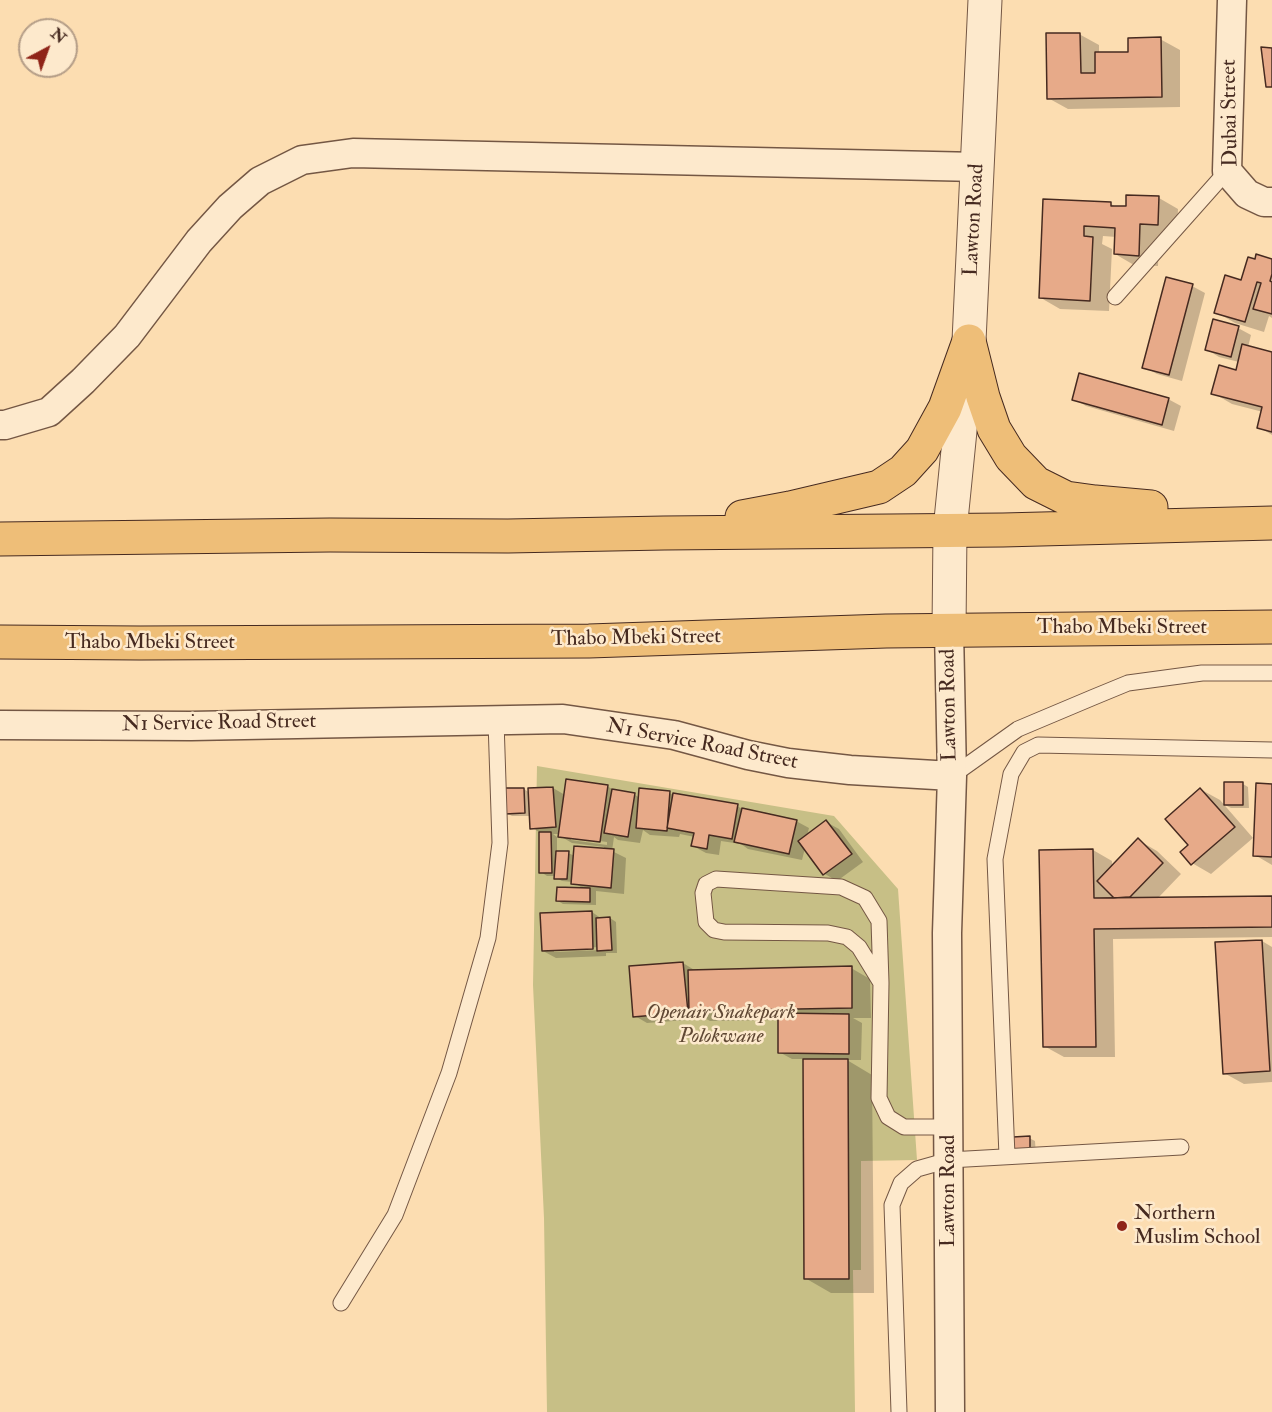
<!DOCTYPE html>
<html>
<head>
<meta charset="utf-8">
<style>
	body { margin:0 }
	#map { position:relative; width:1272px; height:1412px; overflow:hidden; background:#fcddb1; font-family:"IM FELL Double Pica",serif }
	canvas { display:block }
	.north { position:absolute; left:18px; top:18px; width:60px; height:60px; box-sizing:border-box; background:#fde9cc; border:2px solid #b49d87; border-radius:50%; rotate:41deg; font-size:16px; font-weight:700; line-height:24px; text-align:center; color:#462a20 }
	.north::after { content:''; display:block; margin:auto; width:21px; height:27px; background:#8f2418; clip-path:polygon(50% 0,100% 100%,50% 72%,0 100%) }
</style>
</head>
<body>
<div id="map">
<canvas width="1272" height="1412"></canvas>
<div class="north">N</div>
</div>
<script>
const c = document.querySelector('canvas').getContext('2d');
c.lineJoin = 'round';
function fill(path, color) { c.fillStyle = color; c.fill(path, 'evenodd'); }
const toPath = rows => new Path2D(rows.map(r => 'M' + r).join(''));
function stroke(path, color, width, dash) { c.strokeStyle = color; c.lineWidth = width; c.lineCap = dash ? 'butt' : 'round'; c.setLineDash(dash || []); c.stroke(path); }
function label(font, color, halo, rows, align = 'center') {
  c.font = font + ' "IM FELL Double Pica",serif'; c.lineWidth = 5; c.setLineDash([]); c.textBaseline = 'middle'; c.strokeStyle = halo; c.fillStyle = color; for (const [text, x, y, turn = 0] of rows) {
    c.save(); c.translate(x, y); c.rotate((+turn || 0) * Math.PI / 180); c.textAlign = isNaN(turn) ? turn : align; if (halo) c.strokeText(text, 0, 0); c.fillText(text, 0, 0); c.restore();
  }
}
fill(toPath([
	[537,766,834,816,898,889,917,1160,861,1161,861,1270,853,1270,855,1412,547,1412,544,1218,533,985]
]), '#c7bf86');
fill(toPath([
	[1079,34,1099,45,1099,54,1130,53,1160,39,1180,50,1180,107,1068,109,1048,98],
	[1159,198,1178,209,1177,235,1159,235,1158,266,1134,265,1115,254,1116,237,1103,236,1102,244,1112,249,1109,311,1060,309,1041,298,1045,201,1111,204,1118,208,1128,208],
	[1272,260,1272,318,1269,316,1264,332,1235,323,1216,312,1242,282],
	[1192,286,1205,293,1182,381,1157,374,1144,367],
	[1238,328,1251,335,1248,347,1272,353,1272,435,1259,427,1263,412,1232,404,1213,393,1237,371,1239,362,1219,357,1206,349],
	[1074,399,1168,399,1181,406,1174,431,1086,406],
	[1243,784,1248,787,1249,808,1231,808,1225,805],
	[1272,785,1272,865,1255,855],
	[607,786,617,792,635,795,640,798,669,793,674,795,737,806,744,810,796,821,809,828,807,836,826,822,839,829,863,862,837,881,825,874,805,848,802,860,748,849,741,844,721,841,719,855,706,853,693,846,695,837,680,834,679,837,650,835,643,830,640,843,618,840,614,837,612,851,626,858,624,894,596,891,596,905,563,904,558,901,584,889,573,882,562,881,556,878,556,876,547,876,541,872,541,833,532,828,531,816,512,816,506,813,524,789,530,793,553,788,565,795],
	[553,834,560,834,560,836,572,843,604,847,604,850,575,856,568,853,557,852,557,837],
	[571,837,607,842,607,845,571,840],
	[1200,789,1220,800,1253,838,1211,874,1192,863,1191,845],
	[1138,840,1157,851,1181,874,1158,898,1272,897,1272,937,1113,939,1115,1057,1064,1057,1044,1046,1093,850,1112,861,1112,867],
	[592,912,602,919,610,918,616,922,617,953,606,953,606,956,556,958,543,951],
	[601,947,601,950,554,952,554,949],
	[1262,941,1272,947,1272,1082,1244,1084,1224,1073],
	[683,963,696,971,851,968,870,979,871,1018,853,1018,862,1023,861,1060,847,1060,872,1075,874,1293,831,1293,805,1278,805,1059,792,1059,779,1052,779,1020,710,1021,699,1015,700,1019,647,1023,635,1016],
	[1014,1138,1029,1138,1035,1141,1036,1155]
]), '#0003');
const building = toPath([
	[1046,33,1080,33,1081,73,1095,73,1095,52,1128,52,1128,38,1161,37,1162,97,1047,99,1046,33],
	[1261,47,1272,48,1272,87,1266,87,1261,47],
	[1126,195,1159,196,1158,225,1140,224,1139,256,1114,254,1115,228,1084,226,1084,236,1093,237,1090,301,1039,298,1043,199,1111,202,1111,206,1126,206,1126,195],
	[1256,254,1272,259,1272,274,1270,281,1272,282,1272,314,1253,309,1261,283,1257,282,1245,322,1214,313,1225,275,1241,280,1248,257,1255,259,1256,254],
	[1166,277,1193,284,1169,375,1142,368,1166,277],
	[1213,319,1239,326,1231,357,1205,350,1213,319],
	[1242,344,1272,352,1272,432,1257,428,1262,407,1211,394,1219,365,1236,370,1242,344],
	[1079,373,1169,398,1162,425,1072,400,1079,373],
	[566,779,608,785,600,842,558,837,566,779],
	[1224,782,1243,782,1243,805,1224,805,1224,782],
	[1256,783,1272,784,1272,857,1253,856,1256,783],
	[553,787,556,827,530,829,528,788,553,787],
	[504,788,524,788,525,813,505,814,504,788],
	[639,788,670,791,667,831,636,828,639,788],
	[1200,788,1235,827,1191,865,1180,852,1188,845,1165,819,1200,788],
	[612,789,635,793,628,837,604,833,612,789],
	[673,793,738,804,732,839,709,835,707,849,691,846,694,833,667,828,673,793],
	[742,808,797,820,789,854,734,842,742,808],
	[826,820,852,854,823,875,798,841,826,820],
	[539,832,551,832,552,873,539,873,539,832],
	[1138,838,1163,863,1130,897,1114,898,1097,881,1138,838],
	[574,846,614,849,611,888,571,884,574,846],
	[1093,849,1094,898,1272,896,1272,927,1094,929,1096,1047,1043,1047,1039,850,1093,849],
	[556,851,569,851,567,879,554,879,556,851],
	[557,887,590,888,590,902,556,901,557,887],
	[592,911,593,949,542,951,540,913,592,911],
	[610,917,612,950,597,951,596,918,610,917],
	[1262,940,1270,1071,1223,1074,1215,942,1262,940],
	[683,962,688,1012,633,1017,629,966,683,962],
	[852,966,852,1008,689,1011,688,970,852,966],
	[778,1013,849,1014,849,1054,778,1053,778,1013],
	[803,1059,848,1059,849,1279,804,1279,803,1059],
	[1030,1136,1030,1152,1013,1153,1013,1137,1030,1136]
]);
fill(building, '#e7aa89');
stroke(building, '#462a20', 1.5);
const service = toPath([
	[1115,297,1227,171],
	[952,776,1018,729,1094,697,1128,683,1202,673,1272,673],
	[881,983,879,921,865,898,841,887,716,879,706,884,703,893,706,922,714,930,724,932,828,933,847,937,859,947,881,983,879,1098,888,1117,904,1127,948,1127],
	[1007,1156,995,859,1011,774,1024,752,1038,745,1272,750],
	[341,1303,395,1215,449,1073,488,938,500,843,496,721],
	[899,1412,892,1205,901,1183,917,1169,949,1160,1181,1147]
]);
const minor = toPath([
	[1232,0,1227,171,1247,194,1264,202,1272,202],
	[0,425,5,425,49,412,83,381,127,336,199,241,230,207,260,181,302,160,353,153,978,167],
	[949,630,952,776,947,933,950,1412],
	[0,725,191,726,563,719,674,735,748,755,788,763,850,770,952,776]
]);
const tertiary = toPath([
	[949,630,950,530,969,341,985,0]
]);
const primary = toPath([
	[969,341,983,397,994,429,1011,457,1036,483,1066,498,1095,502,1151,507],
	[742,517,790,508,879,487,903,471,922,450,945,408,969,341],
	[0,539,330,535,508,536,664,533,1003,530,1272,523],
	[0,642,140,643,589,641,886,631,1272,627]
]);
stroke(service, '#745744', 17);
stroke(minor, '#745744', 31);
stroke(tertiary, '#745744', 35);
stroke(primary, '#462a20', 35);
stroke(service, '#fde9cc', 15);
stroke(minor, '#fde9cc', 28);
stroke(tertiary, '#fde9cc', 33);
stroke(primary, '#eebe78', 33);
for (const [x, y, r, color] of [
	[1122,1226,6,"#8f2418"]
]) { const dot = new Path2D(); dot.arc(x, y, r, 0, 2 * Math.PI); c.fillStyle = color; c.fill(dot); stroke(dot, '#fde9cc', 2); }
label('21px', '#462a20', '#fde9cc', [
	["Dubai Street",1231,113,-91],
	["Lawton Road",975,220,-87],
	["Thabo Mbeki Street",1122,628],
	["Thabo Mbeki Street",636,639,-1],
	["Thabo Mbeki Street",150,643],
	["Lawton Road",950,705,-91],
	["N1 Service Road Street",219,724,-1],
	["N1 Service Road Street",702,745,11],
	["Lawton Road",949,1191,-90]
]);
label('italic 21px', '#604834', '#fde9cc', [
	["Openair Snakepark",721,1013],
	["Polokwane",721,1037]
]);
label('21px', '#462a20', '#fde9cc', [
	["Northern",1134,1214],
	["Muslim School",1134,1238]
], 'left');
</script>
</body>
</html>
